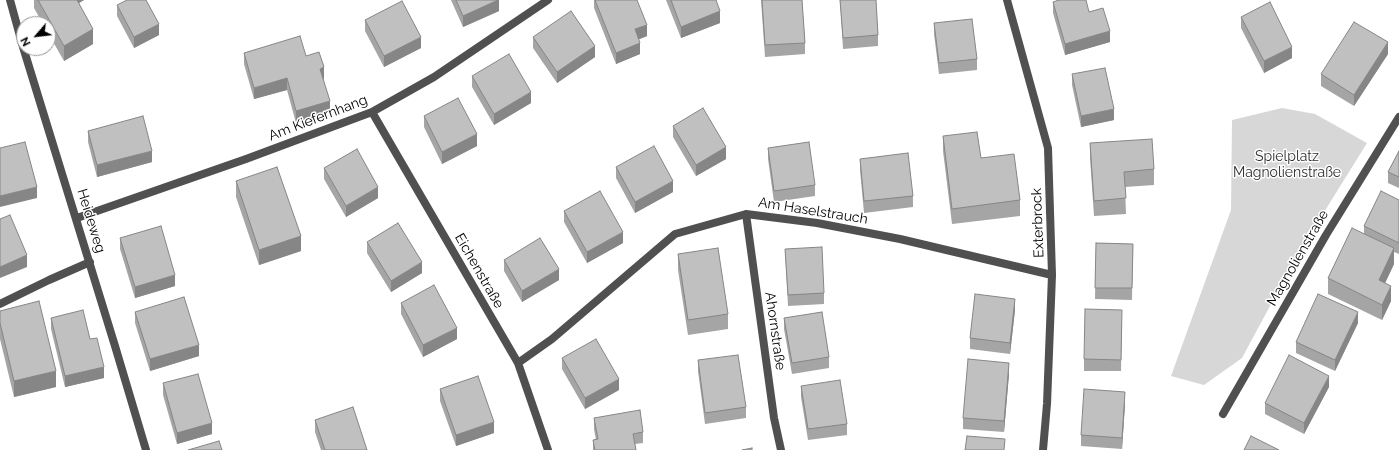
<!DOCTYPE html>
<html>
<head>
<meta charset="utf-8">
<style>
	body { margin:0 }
	#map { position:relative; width:1399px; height:450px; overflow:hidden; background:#fff; font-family:Raleway,sans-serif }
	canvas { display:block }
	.north { position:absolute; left:16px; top:16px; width:40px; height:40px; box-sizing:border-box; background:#fff; border:1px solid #999; border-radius:50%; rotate:242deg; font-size:11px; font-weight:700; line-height:16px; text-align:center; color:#000 }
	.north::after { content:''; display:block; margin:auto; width:14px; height:18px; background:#000; clip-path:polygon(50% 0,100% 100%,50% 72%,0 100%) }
</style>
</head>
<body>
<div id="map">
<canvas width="1399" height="450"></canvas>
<div class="north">N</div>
</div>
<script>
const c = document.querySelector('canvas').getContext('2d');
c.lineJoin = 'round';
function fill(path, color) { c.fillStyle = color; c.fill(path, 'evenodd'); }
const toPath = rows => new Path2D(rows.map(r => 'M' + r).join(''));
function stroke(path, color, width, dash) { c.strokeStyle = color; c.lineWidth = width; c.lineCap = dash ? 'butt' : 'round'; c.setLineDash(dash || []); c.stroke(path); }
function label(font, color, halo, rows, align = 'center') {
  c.font = font + ' Raleway,sans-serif'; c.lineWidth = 3; c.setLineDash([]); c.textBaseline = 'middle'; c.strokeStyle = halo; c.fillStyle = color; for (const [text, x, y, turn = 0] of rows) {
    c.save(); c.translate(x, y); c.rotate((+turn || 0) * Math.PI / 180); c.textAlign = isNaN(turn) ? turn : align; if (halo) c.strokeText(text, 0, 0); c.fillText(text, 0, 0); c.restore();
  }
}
fill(toPath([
	[1282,108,1315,114,1367,143,1298,254,1242,358,1204,385,1171,376,1231,210,1232,120]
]), '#d7d7d7');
stroke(toPath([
	[10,0,23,47,115,346,146,450],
	[1007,0,1048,148,1052,275,1047,404,1043,450],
	[372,112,518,363,548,450],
	[746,214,774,418,781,450],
	[77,218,246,159,372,112,434,77,548,0],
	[0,304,49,280,90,262],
	[518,363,552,339,675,234,746,214,817,223,900,239,1052,275],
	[1223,414,1326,235,1399,117]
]), '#505050', 8);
fill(toPath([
	[34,0,84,0,79,3,93,44,64,61,48,33,48,24,43,24,34,8],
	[451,0,499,0,499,11,463,27],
	[594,0,637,0,647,36,639,39,640,54,616,64,594,8],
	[666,0,716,0,720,23,681,38],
	[761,0,802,0,805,43,805,54,765,57],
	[840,0,876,0,878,35,878,46,843,49],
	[1053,2,1089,12,1110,42,1065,55,1053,13],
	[117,5,159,35,134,48,117,16],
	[1241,17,1292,58,1264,73,1241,28],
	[365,20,421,48,384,67,365,31],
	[934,23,977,59,977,70,939,74,934,34],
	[533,37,595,57,557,83,533,48],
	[244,53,306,56,324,79,323,79,330,112,296,123,287,90,254,99,244,64],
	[1388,54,1354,106,1321,86,1321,74],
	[1072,74,1114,120,1081,127,1072,85],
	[472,76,531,103,494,125,472,87],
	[424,116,477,146,442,164,424,127],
	[673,126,726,159,696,176,673,137],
	[88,131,152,162,97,177,88,142],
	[943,136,981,158,1020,200,1020,216,952,224,943,151],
	[1090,143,1154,169,1154,185,1125,187,1126,214,1094,216,1090,158],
	[768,148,815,185,815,196,774,202,768,159],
	[1399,151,1399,188,1388,183,1388,172],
	[860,159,913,196,913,207,864,213,860,170],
	[616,167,673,192,635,213,616,178],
	[324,168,378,198,346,217,324,179],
	[236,181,301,251,259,265,236,197],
	[1399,200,1399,254,1394,252,1394,264,1385,283,1391,301,1382,320,1328,294,1328,278,1364,234,1364,226],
	[564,211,623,243,587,263,564,222],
	[120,238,175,286,135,298,120,249],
	[367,242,422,273,391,292,367,253],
	[1096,243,1133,244,1132,300,1095,299],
	[785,249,824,293,824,304,788,306],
	[678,254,728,314,728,329,688,335,678,270],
	[504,260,559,280,522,302,504,271],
	[401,303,457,339,423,357,401,314],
	[1015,310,1010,354,970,349,970,338],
	[0,311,56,387,14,397,0,339],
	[135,312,199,356,150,371,135,323],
	[51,318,90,339,104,378,65,387,51,329],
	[784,318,829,357,829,368,792,374,784,329],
	[1122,321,1121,371,1084,371,1084,359],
	[1358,323,1335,371,1296,353,1296,342],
	[562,358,619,390,585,409,562,369],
	[698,360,746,407,746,418,705,424,698,371],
	[1009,374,1004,432,963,429,963,418],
	[163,383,212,434,177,444,163,395],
	[801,386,847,424,847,435,808,440,801,397],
	[1329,387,1304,434,1265,414,1265,403],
	[440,389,494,433,456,446,440,401],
	[1125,404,1122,449,1081,446,1081,435],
	[594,418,643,432,643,443,635,444,636,450,593,450,593,440,596,440,594,429],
	[315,420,367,450,321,450,315,432]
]), '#a5a5a5');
fill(toPath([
	[72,0,84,0,72,7],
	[498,0,499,0,499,11,463,27,463,16],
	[720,11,720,23,681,38,681,27],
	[159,24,159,35,134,48,134,37],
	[647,25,647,36,635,41,635,29],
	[93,29,93,44,64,61,64,46],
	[1110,31,1110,42,1065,55,1065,44],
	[421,37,421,48,384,67,384,56],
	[1388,42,1388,54,1354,106,1354,95],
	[640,43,640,54,616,64,616,53],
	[595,46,595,57,557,83,557,72],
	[1292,47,1292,58,1264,73,1264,61],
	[324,67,324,79,320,80,320,69],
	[287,78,287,90,254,99,254,88],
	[531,92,531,103,494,125,494,114],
	[330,101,330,112,296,123,296,111],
	[1114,109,1114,120,1081,127,1081,116],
	[477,134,477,146,442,164,442,152],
	[726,147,726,159,696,176,696,165],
	[152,151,152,162,97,177,97,165],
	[673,181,673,192,635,213,635,202],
	[37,187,37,198,0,207,0,196],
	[378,187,378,198,346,217,346,206],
	[623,232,623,243,587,263,587,252],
	[301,236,301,251,259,265,259,250],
	[1394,248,1394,264,1379,296,1379,280],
	[27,255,27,267,0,278,0,267],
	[422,262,422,273,391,292,391,281],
	[559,269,559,280,522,302,522,291],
	[175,275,175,286,135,298,135,287],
	[1391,286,1391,301,1382,320,1382,305],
	[1015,299,1015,310,1010,354,1010,343],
	[1358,312,1358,323,1335,371,1335,360],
	[457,328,457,339,423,357,423,345],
	[199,345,199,356,150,371,150,359],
	[1009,363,1009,374,1004,432,1004,421],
	[104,367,104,378,65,387,65,376],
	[56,371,56,387,14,397,14,381],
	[1329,376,1329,387,1304,434,1304,423],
	[619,379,619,390,585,409,585,398],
	[1125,392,1125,404,1122,449,1122,438],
	[494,422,494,433,456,446,456,435],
	[212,423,212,434,177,444,177,433]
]), '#868686');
const building = toPath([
	[38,0,77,0,93,29,64,46,38,0],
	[127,0,146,0,159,24,134,37,117,5,127,0],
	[456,0,498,0,463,16,456,0],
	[595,0,637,0,647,25,635,29,640,43,616,53,595,0],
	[671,0,716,0,720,11,681,27,671,0],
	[762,0,802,0,805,43,765,45,762,0],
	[840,0,876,0,878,35,843,38,840,0],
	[1059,0,1086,0,1089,12,1103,8,1110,31,1065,44,1053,2,1059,0],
	[402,1,421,37,384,56,365,20,402,1],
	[1270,2,1292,47,1264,61,1241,17,1270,2],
	[571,11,595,46,557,72,533,37,571,11],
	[972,19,977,59,939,63,934,23,972,19],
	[1354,22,1388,42,1354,95,1321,74,1354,22],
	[300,36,306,56,319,52,324,67,320,69,330,101,296,111,287,78,254,88,244,53,300,36],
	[509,54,531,92,494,114,472,76,509,54],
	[1105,68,1114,109,1081,116,1072,74,1105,68],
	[458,98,477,134,442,152,424,116,458,98],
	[703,108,726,147,696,165,673,126,703,108],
	[143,116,152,151,97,165,88,131,143,116],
	[977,132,981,158,1014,154,1020,200,952,209,943,136,977,132],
	[1152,139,1154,169,1124,172,1126,198,1094,201,1090,143,1152,139],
	[25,142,37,187,0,196,0,148,25,142],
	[809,142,815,185,774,191,768,148,809,142],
	[654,146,673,181,635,202,616,167,654,146],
	[357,149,378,187,346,206,324,168,357,149],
	[1399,151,1399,177,1388,172,1399,151],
	[908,153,913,196,864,201,860,159,908,153],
	[277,167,301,236,259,250,236,181,277,167],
	[600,191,623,232,587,252,564,211,600,191],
	[1381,191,1399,200,1399,243,1364,226,1381,191],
	[10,215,27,255,0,267,0,219,10,215],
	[398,223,422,262,391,281,367,242,398,223],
	[161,226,175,275,135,287,120,238,161,226],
	[1352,228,1394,248,1379,280,1391,286,1382,305,1328,278,1352,228],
	[540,238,559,269,522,291,504,260,540,238],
	[1096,243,1133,244,1132,288,1095,288,1096,243],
	[822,247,824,293,788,295,785,249,822,247],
	[718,248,728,314,688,320,678,254,718,248],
	[434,285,457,328,423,345,401,303,434,285],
	[975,294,1015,299,1010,343,970,338,975,294],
	[1318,294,1358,312,1335,360,1296,342,1318,294],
	[184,297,199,345,150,359,135,312,184,297],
	[39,301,56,371,14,381,0,323,0,311,39,301],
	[1085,309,1122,310,1121,360,1084,359,1085,309],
	[83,310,90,339,97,338,104,367,65,376,51,318,83,310],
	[822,312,829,357,792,363,784,318,822,312],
	[596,339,619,379,585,398,562,358,596,339],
	[738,355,746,407,705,413,698,360,738,355],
	[1289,355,1329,376,1304,423,1265,403,1289,355],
	[968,359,1009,363,1004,421,963,418,968,359],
	[198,374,212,423,177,433,163,383,198,374],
	[478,376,494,422,456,435,440,389,478,376],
	[840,380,847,424,808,429,801,386,840,380],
	[1084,389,1125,392,1122,438,1081,435,1084,389],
	[353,407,367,450,325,450,315,420,353,407],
	[640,410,643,432,633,434,636,450,595,450,593,440,598,439,594,418,640,410],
	[967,436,1005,439,1004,450,965,450,967,436],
	[1251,436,1279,450,1244,450,1251,436],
	[219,441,222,450,188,450,219,441],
	[752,448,752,450,742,450,752,448]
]);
fill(building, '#c0c0c0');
stroke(building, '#868686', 1);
label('14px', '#000', '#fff', [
	["Am Kiefernhang",318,118,-21],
	["Am Haselstrauch",813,211,9],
	["Heideweg",91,221,73],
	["Exterbrock",1038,223,-92],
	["Magnolienstraße",1298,258,-60],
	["Eichenstraße",479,271,60],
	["Ahornstraße",775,331,82]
]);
label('14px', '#2e2e2e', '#fff', [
	["Spielplatz",1287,157],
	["Magnolienstraße",1287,173]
]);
</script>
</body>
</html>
